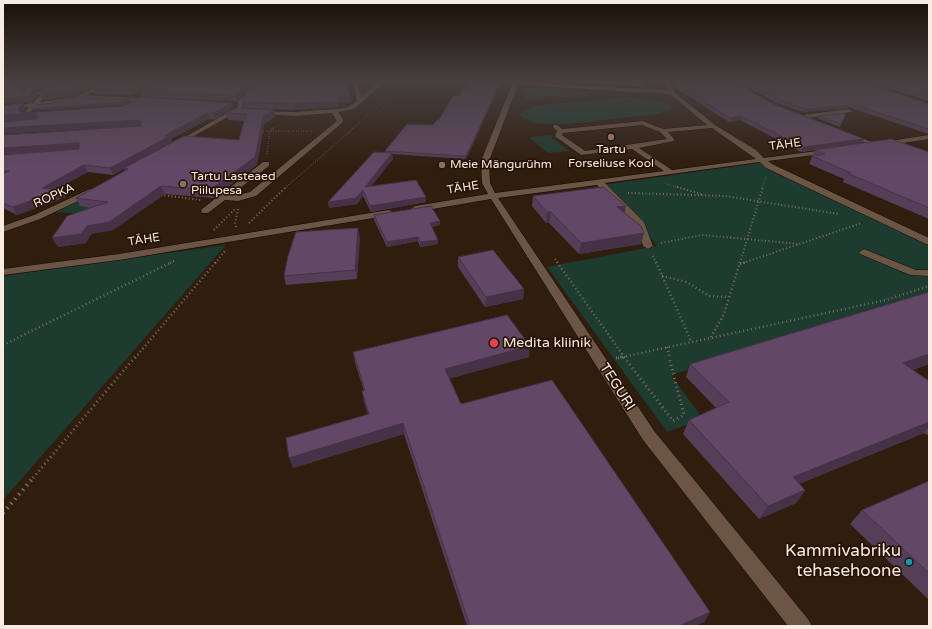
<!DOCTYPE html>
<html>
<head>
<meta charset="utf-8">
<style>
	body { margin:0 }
	#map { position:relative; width:932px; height:629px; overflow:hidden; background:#2f1d0d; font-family:"Varela Round",sans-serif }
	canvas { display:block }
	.frame { position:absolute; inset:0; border:4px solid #f8ebe1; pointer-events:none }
</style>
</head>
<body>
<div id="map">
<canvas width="932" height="629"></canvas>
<div class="frame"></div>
</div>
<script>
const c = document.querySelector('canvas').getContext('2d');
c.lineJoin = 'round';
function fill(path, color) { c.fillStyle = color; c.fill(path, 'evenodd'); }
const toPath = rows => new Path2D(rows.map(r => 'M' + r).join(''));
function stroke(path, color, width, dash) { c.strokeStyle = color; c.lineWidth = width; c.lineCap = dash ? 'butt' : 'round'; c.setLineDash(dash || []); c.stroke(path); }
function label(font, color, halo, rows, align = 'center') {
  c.font = font + ' "Varela Round",sans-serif'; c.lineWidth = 3.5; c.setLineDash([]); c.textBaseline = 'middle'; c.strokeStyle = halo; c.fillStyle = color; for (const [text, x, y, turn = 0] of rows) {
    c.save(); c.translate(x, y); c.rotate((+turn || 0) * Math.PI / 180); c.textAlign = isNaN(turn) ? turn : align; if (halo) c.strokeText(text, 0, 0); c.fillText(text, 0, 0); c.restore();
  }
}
fill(toPath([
	[526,88,585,92,586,97,544,96,543,101,523,100],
	[627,97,657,100,668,104,671,107,670,110,658,114,558,125,535,123,523,118,520,114,526,109,534,106],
	[549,135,569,151,548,153,529,137],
	[760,163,929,244,929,298,671,375,703,419,667,432,547,267,657,246,639,222,602,185],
	[90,194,102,215,51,212],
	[226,245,3,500,3,276]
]), '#1d3b2e');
const minor = toPath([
	[33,82,39,82,29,92,45,91,48,93,40,102,73,97,110,82,117,82,87,95,152,99,155,101,152,103,80,98,55,104,36,106,30,113,37,114,37,116,35,117,25,117,22,115,29,107,3,110,3,106,33,103,40,95,24,96,21,94,33,82],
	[270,82,277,82,248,97,244,101,242,109,178,145,173,144,237,107,238,101,244,95,270,82],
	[352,82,357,82,361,97,379,82,385,82,354,109,338,112,343,119,342,123,256,196,238,201,225,200,208,213,202,213,201,211,202,209,263,162,269,162,269,166,231,195,238,195,250,192,337,121,332,113,295,116,258,114,255,112,256,111,295,112,346,108,357,101,352,82],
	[515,82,668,90,664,82,669,82,675,93,715,125,756,150,764,158,832,149,833,151,829,153,768,161,772,164,929,238,929,245,926,244,766,168,760,162,605,183,644,222,653,246,648,249,643,246,635,223,597,185,498,198,655,432,808,619,812,626,788,626,643,440,491,199,415,212,411,209,415,206,488,194,482,183,481,161,512,84,515,82],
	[518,85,670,94,707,125,663,129,643,121,562,129,557,125,553,125,553,127,557,131,555,136,556,137,581,155,632,149,664,171,495,193,490,183,489,161,518,85],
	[642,125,660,132,667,139,585,151,562,135,563,133,642,125],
	[712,128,756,159,672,170,639,148,674,141,674,139,668,132,712,128],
	[849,109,852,111,851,112,802,119,799,117,802,115,849,109],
	[847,134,851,134,880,145,874,146,847,136,847,134],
	[929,135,929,139,883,146,880,144,883,142,929,135],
	[90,189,93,190,94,192,93,194,40,219,3,232,3,226,34,215,90,189],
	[389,210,394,213,392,215,119,260,3,275,3,269,119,254,389,210],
	[864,249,916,270,929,270,929,276,910,275,860,254,859,252,864,249]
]);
stroke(minor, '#160600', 1);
stroke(toPath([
	[272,129,279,125],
	[352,129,406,82]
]), '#7f6f61', 1, [0.5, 1.5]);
stroke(toPath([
	[261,131,312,131],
	[267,154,270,130,274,128],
	[666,184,680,188],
	[285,188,354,128],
	[762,188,766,176]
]), '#7f6f61', 1.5, [0.5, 2]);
stroke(toPath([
	[677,187,704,195],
	[628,193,725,196,839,214],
	[161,195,201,200],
	[249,223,286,187],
	[236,227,235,223,238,209],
	[214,230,235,209],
	[661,243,702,235,800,244],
	[653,256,656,263],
	[555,259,558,263],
	[170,263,176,260],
	[215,263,225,251],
	[740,263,763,187],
	[743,263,862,223]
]), '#7f6f61', 2, [1, 2.5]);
stroke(toPath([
	[557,262,625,358],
	[656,262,691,341],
	[740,264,746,262],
	[662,276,687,282,709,296,729,297],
	[711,337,724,314,740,262],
	[3,345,172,262],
	[667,347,670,358],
	[135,358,216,262],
	[618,358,886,300,929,286]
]), '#7f6f61', 2.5, [1, 3]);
stroke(toPath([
	[624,357,673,421,684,415,669,357],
	[616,358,622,357],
	[33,478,135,357]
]), '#7f6f61', 3, [1, 3.5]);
stroke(toPath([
	[3,513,34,477]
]), '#7f6f61', 4, [1.5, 4.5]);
fill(minor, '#6b5645');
fill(toPath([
	[33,82,57,82,49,88,51,87,58,82,267,82,243,94,237,101,144,97,142,91,158,83,130,95,94,94,91,88,73,96,44,100,41,94,47,89,33,90,30,85],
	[469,82,501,82,468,155,465,159,392,154,393,159,371,186,426,202,371,212,363,196,357,204,329,208,328,202,386,153,385,151,433,125,439,120,459,96],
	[556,82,585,82,584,84],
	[592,82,645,82,646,83,645,87,592,84],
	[671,82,734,82,773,104,862,143,929,152,929,219,843,182,844,179,809,164,815,150,801,152,740,120,729,122,673,86],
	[738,82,864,82,929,104,929,134,848,107,847,109,803,112,777,103],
	[868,82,929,82,929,101],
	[350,96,351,102,338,103,339,107,295,110,244,108,242,102],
	[23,103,25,109,22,113,233,108,215,119,209,119,171,139,113,175,88,172,56,189,66,197,17,215,3,208,3,155,106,128,29,119,3,122,3,106],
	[226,113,276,116,264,124,257,165,213,198,165,194,113,230,91,234,86,243,58,247,52,238,91,208,80,206,76,198,125,171,124,168,239,140,244,121,228,120],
	[846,113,840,127,817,118,818,116],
	[533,196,625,213,641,244,579,254,549,223,546,223,532,206],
	[374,215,440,221,440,225,432,227,438,244,420,247,418,241,387,247,374,220],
	[360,237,357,279,286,285,284,276],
	[458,257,524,289,523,299,485,307,458,267],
	[929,292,929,364,913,370,929,381,929,436,924,433,799,484,805,490,796,503,759,519,683,434,689,420,716,408,686,377,690,364],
	[353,352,529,357,449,378,461,404,710,612,704,622,695,626,467,626,404,434,293,468,368,414,364,402,362,391,364,391,355,363],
	[929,481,929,600,850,524,862,510]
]), '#543e58');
fill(toPath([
	[23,82,32,82,20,94,17,88],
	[47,82,57,82,48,89,33,90,30,85],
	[91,82,107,82,73,96,44,100,41,94],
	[147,82,162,82,130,95,128,90],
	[255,82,267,82,243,94,237,101,236,96,242,88],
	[500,82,501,82,468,155,465,159,465,156],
	[34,91,36,97,32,102,3,104,3,98],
	[350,96,351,102,338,103,339,107,295,110,294,104,337,97],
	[129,100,129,102,124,105,33,111,32,109],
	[23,103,25,109,21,114,35,113,38,119,3,122,3,115,18,110],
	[232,103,233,108,215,119,213,113],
	[848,105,847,109,803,112,805,109],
	[274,110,276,116,264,124,257,165,213,198,210,190,263,117],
	[207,113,209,119,171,139,172,142,113,175,110,168,164,136],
	[741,116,740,120,729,122,730,118],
	[139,120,142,126,3,134,3,128],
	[864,139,862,143,801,152,803,147],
	[79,143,82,149,3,154,3,148],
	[392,153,393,159,366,193,365,187],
	[84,165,88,172,45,195,42,188],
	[161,186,165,194,113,230,91,234,86,243,58,247,52,238,87,226],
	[62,190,66,197,17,215,13,207],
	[363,190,363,196,357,204,329,208,328,202],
	[426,197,426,202,371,212,370,206],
	[626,206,624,217,617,207],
	[547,212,551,212,549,223,546,223],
	[440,221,440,225,430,227,430,223],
	[358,228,360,237,357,279,355,270],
	[644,233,641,244,579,254,581,243],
	[418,237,418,241,387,247,387,242],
	[438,240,438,244,420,247,420,242],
	[524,289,523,299,485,307,486,297],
	[530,346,529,357,445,380,445,369],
	[929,354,929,364,894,376,903,363],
	[929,422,929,426,924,433,784,490,793,477],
	[403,423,404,434,293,468,289,458],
	[805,490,796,503,759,519,768,506],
	[710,612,704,622,695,626,679,626]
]), '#453247');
const building = toPath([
	[3,82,23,82,17,88,21,92,34,91,29,96,3,98,3,82],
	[33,82,47,82,46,83,30,85,33,82],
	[58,82,91,82,70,90,41,94,45,89,51,87,58,82],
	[105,82,147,82,128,90,91,88,105,82],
	[161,82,255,82,242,88,236,96,142,91,161,82],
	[268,82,346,82,350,96,337,97,338,101,294,104,242,102,244,96,247,92,268,82],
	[469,82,500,82,468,152,465,156,385,151,407,124,433,125,437,120,439,120,453,96,459,96,469,82],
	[622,82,645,82,646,83,622,82],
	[673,82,734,82,773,104,864,139,803,147,741,116,730,118,674,83,673,82],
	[745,82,864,82,929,104,929,129,849,103,848,105,805,109,778,99,745,82],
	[880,82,929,82,929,97,880,82],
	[79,97,129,100,123,102,32,109,36,105,54,103,79,97],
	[142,97,232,103,213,113,207,113,164,136,170,136,110,168,84,165,42,188,62,190,13,207,3,203,3,174,9,171,3,171,3,155,79,149,79,143,3,148,3,135,141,126,142,122,139,120,3,128,3,122,36,119,39,116,35,113,3,115,3,106,23,103,18,110,22,113,123,106,142,97],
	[236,108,274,110,263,117,255,157,210,190,161,186,109,222,87,226,81,234,52,238,67,216,108,202,76,198,128,169,124,168,184,136,239,140,246,114,226,113,236,108],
	[846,113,841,124,818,116,846,113],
	[891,139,929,152,929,208,847,173,851,173,812,156,825,154,815,150,891,139],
	[374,152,392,153,365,187,416,180,426,197,370,206,363,190,356,198,328,202,374,152],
	[603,187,626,206,617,207,641,226,644,233,581,243,551,212,547,212,533,196,603,187],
	[431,206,440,221,430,223,438,240,420,242,418,237,387,242,374,215,431,206],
	[358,228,355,270,284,276,288,256,296,232,358,228],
	[493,250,524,289,486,297,458,257,493,250],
	[929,292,929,354,903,363,929,381,929,382,928,383,929,384,929,422,793,477,805,490,768,506,689,420,729,402,690,364,929,292],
	[507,315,530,346,445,369,461,404,552,380,710,612,679,626,470,626,403,423,289,458,286,438,369,414,362,391,365,390,353,352,507,315],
	[929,481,929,573,862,510,929,481]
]);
fill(building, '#624866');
stroke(building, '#453247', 1);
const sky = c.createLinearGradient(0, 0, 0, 170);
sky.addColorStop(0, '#1a1007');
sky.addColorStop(0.48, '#474040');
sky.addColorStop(1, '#47404000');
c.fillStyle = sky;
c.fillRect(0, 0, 932, 170);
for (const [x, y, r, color] of [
	[611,137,4,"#8d6e63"],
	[442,165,4,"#8d6e63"],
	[183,184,4,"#8d6e63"],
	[494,343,5,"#e0444e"],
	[909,562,4,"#0f9aa8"]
]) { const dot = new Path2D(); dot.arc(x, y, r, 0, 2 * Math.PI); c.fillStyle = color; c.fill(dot); stroke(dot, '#251305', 1.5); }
label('12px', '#f8ebe1', '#251305', [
	["TÄHE",785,145,-8],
	["TÄHE",463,188,-9],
	["ROPKA",54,196,-24],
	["TÄHE",144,240,-9]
]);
label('12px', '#f8ebe1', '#251305', [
	["Tartu",611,150,"center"],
	["Forseliuse Kool",611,164,"center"],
	["Meie Mängurühm",450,165],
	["Tartu Lasteaed",191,177],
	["Piilupesa",191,191]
], 'left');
label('14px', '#f8ebe1', '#251305', [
	["Medita kliinik",503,343]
], 'left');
label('14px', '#f8ebe1', '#251305', [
	["TEGURI",617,387,57]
]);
label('17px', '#f8ebe1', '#251305', [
	["Kammivabriku",901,552],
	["tehasehoone",901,572]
], 'right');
</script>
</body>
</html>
